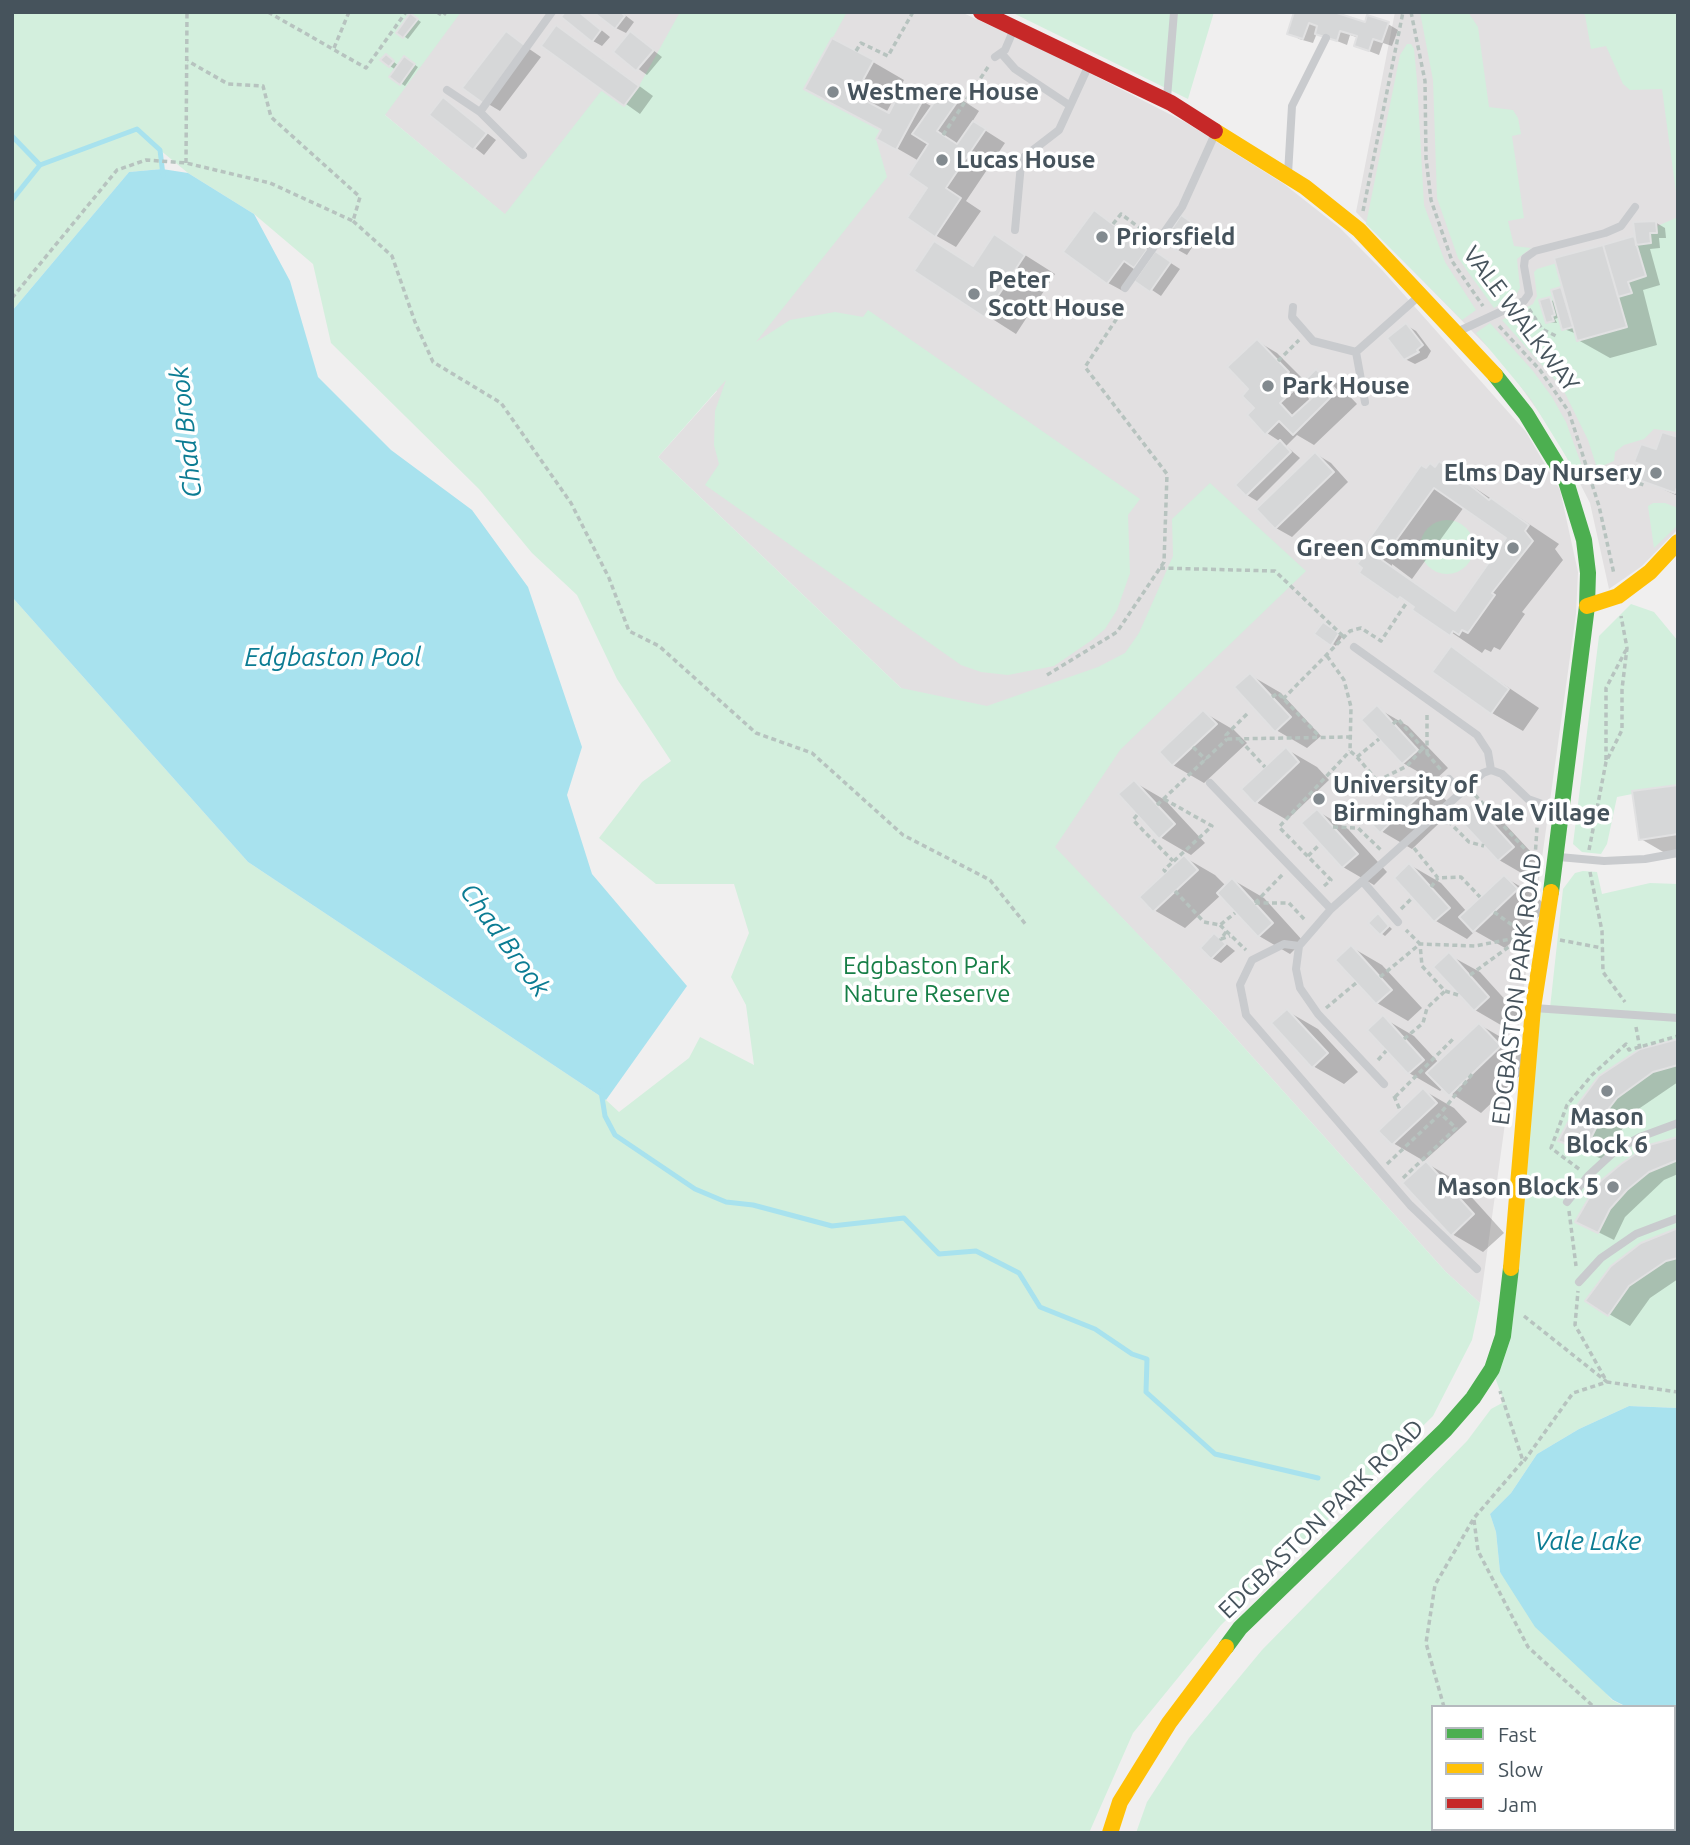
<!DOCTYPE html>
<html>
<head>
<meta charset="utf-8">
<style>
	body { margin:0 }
	#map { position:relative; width:1690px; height:1845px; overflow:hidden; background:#f0efef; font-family:Ubuntu,sans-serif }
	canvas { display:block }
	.frame { position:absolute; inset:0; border:14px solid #46535c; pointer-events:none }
	.legend { position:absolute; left:1431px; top:1705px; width:245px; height:126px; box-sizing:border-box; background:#fff; border:2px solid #b5babe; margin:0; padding:9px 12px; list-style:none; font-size:21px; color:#46535c }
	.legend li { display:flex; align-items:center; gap:14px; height:35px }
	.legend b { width:35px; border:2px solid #b5babe }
</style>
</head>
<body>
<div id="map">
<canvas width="1690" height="1845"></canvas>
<div class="frame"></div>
<ul class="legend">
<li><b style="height:9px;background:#4caf50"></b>Fast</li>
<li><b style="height:9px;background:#ffc107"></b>Slow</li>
<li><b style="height:9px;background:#c62828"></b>Jam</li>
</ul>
</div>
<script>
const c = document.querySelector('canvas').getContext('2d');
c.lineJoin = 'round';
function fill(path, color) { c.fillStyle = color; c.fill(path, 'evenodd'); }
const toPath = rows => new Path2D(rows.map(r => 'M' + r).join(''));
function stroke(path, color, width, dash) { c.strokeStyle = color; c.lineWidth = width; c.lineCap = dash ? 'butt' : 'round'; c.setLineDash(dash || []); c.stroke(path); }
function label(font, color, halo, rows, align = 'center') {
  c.font = font + ' Ubuntu,sans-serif'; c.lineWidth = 7; c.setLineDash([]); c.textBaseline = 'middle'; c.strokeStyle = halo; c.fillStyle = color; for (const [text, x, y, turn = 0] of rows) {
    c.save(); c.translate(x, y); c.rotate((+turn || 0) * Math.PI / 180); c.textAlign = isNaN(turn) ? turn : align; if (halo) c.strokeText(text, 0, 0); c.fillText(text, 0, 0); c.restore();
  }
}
fill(toPath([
	[236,12,961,12,1056,56,1185,122,1284,184,1340,228,1383,271,1526,432,1560,490,1578,572,1576,614,1480,1303,1446,1272,1213,1013,901,688,658,457,717,391,385,115],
	[1395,12,1678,12,1678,529,1642,566,1609,589,1590,503,1555,435,1506,366,1356,212]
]), '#e2e0e1');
fill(toPath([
	[12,12,461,12,385,115,505,214,602,90,624,106,639,86,680,12,847,12,805,88,881,130,876,139,887,177,756,342,790,320,835,312,863,317,868,310,1140,499,1128,515,1130,573,1117,610,1105,629,1092,640,1054,666,1008,675,981,672,961,665,705,485,719,464,714,445,715,411,726,380,658,457,901,688,987,706,1098,667,1125,653,1139,633,1173,556,1172,519,1210,483,1306,571,1120,750,1055,847,1213,1013,1446,1272,1480,1303,1472,1340,1433,1416,1221,1625,1133,1733,1089,1833,12,1833,12,597,248,862,606,1100,619,1112,689,1058,700,1037,754,1065,746,1005,731,977,749,933,734,884,656,884,599,838,642,782,671,761,617,679,577,595,532,553,479,489,331,343,313,264,254,214,188,173,160,150,162,169,129,172,12,311],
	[1011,12,1214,12,1188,99],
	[1420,12,1468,12,1478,27,1489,107,1513,110,1518,118,1521,134,1512,136,1524,218,1508,221,1514,246,1531,248,1517,259,1520,288,1516,295,1494,308,1458,258,1437,198,1433,80],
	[1581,12,1678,12,1678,207,1662,89,1630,90,1623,84,1606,46,1591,49,1585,15],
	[1407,44,1411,44,1414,49,1417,81,1424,205,1445,262,1476,310,1462,320,1366,224,1400,55],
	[1678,217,1678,432,1654,429,1644,439,1624,445,1615,452,1614,461,1597,468,1588,440,1563,389,1502,320,1533,304,1537,296,1534,272,1537,269,1607,248],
	[1490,323,1533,371,1552,397,1566,422,1583,469,1575,471,1530,398,1476,333],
	[1653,503,1665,503,1678,508,1678,525,1654,548,1648,506],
	'1420 547a27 27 0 1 1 54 0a27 27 0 1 1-54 0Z',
	[1631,604,1654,612,1678,641,1678,785,1617,797,1607,844,1601,854,1582,852,1573,844,1599,636],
	[1583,871,1597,872,1602,894,1650,883,1678,884,1678,1408,1629,1406,1579,1429,1537,1454,1511,1493,1490,1514,1496,1532,1500,1572,1612,1700,1626,1707,1433,1707,1433,1829,1674,1829,1674,1729,1678,1729,1678,1833,1136,1833,1147,1802,1189,1738,1262,1650,1467,1441,1491,1409,1504,1402,1492,1369,1533,1008,1550,1008,1563,889,1575,873]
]), '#d3efdd');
fill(toPath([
	[162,169,188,173,254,214,290,281,318,377,391,450,472,510,528,587,582,747,567,795,592,874,687,986,606,1100,248,862,12,597,12,311,129,172],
	[1629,1406,1678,1408,1678,1729,1674,1729,1674,1707,1627,1707,1613,1700,1535,1627,1500,1572,1496,1532,1490,1514,1511,1493,1537,1454,1579,1429]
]), '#a8e2ee');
fill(toPath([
	[579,12,610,37,602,46,593,41],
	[621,12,634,22,626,33,616,28],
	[1296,12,1366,24,1388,24,1398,30,1392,46,1383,43,1379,55,1356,46,1359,38,1350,35,1347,45,1317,33,1313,43,1299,39,1290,33],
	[411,15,421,22,408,39,398,32],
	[506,33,541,57,500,111,485,102],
	[631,33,662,57,647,75,615,52],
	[571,36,653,96,640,114,543,45],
	[390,59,399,66,408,60,418,67,405,86,391,77,396,70,390,66],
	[873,62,904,80,886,113,890,115,903,91,933,107,945,89,979,111,972,122,1005,143,966,201,981,211,956,247,935,235,930,188,919,161,879,138,883,130,838,106],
	[444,100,496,140,484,155,432,114],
	[1094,213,1180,269,1161,296,1137,280,1139,269,1123,291,1108,283],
	[1655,222,1665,228,1666,238,1659,238,1660,248,1650,249,1660,285,1643,290,1657,345,1610,358,1578,340,1577,334,1564,329,1560,317,1555,319,1557,323,1548,322,1549,299,1557,303,1561,289,1564,291,1634,238,1638,240],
	[1191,223,1203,231,1187,255,1178,250],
	[995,236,1055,274,1016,334,917,271,974,267],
	[1406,325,1416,331,1431,351,1427,358,1415,364,1405,359],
	[1257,341,1277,353,1306,382,1316,372,1337,383,1357,404,1314,445,1297,435,1286,446,1300,458,1257,501,1247,495,1281,442,1267,433,1251,389],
	[1307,386,1316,396,1311,401,1302,391],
	[1678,439,1678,496,1638,478],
	[1316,454,1331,463,1348,482,1292,537,1276,528],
	[1439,464,1559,544,1555,549,1563,560,1522,612,1525,614,1500,650,1494,647,1491,652,1485,649,1482,653,1362,572,1427,470,1436,468],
	[1464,507,1509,538,1462,618,1392,569,1392,564,1412,579],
	[1328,626,1342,637,1336,646,1317,634],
	[1451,649,1539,708,1523,731,1492,713],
	[1250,675,1281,693,1321,736,1307,748,1276,730],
	[1377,708,1408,726,1448,768,1434,781,1403,763],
	[1203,712,1234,730,1247,743,1204,783,1173,765,1161,752],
	[1286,749,1317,767,1329,780,1287,820,1256,802],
	[1411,778,1442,796,1454,809,1412,849,1381,831],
	[1134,782,1165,800,1205,843,1191,855,1160,837],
	[1678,786,1678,856,1672,857,1641,839],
	[1473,805,1504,823,1544,866,1530,878,1499,860],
	[1317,811,1348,829,1387,872,1374,885,1343,867],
	[1184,857,1215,875,1226,886,1233,880,1264,898,1303,941,1290,954,1259,936,1221,895,1185,928,1154,910],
	[1410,865,1441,883,1467,912,1504,877,1535,895,1548,908,1505,948,1475,931,1467,939,1436,921,1396,878],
	[1378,916,1392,929,1385,936,1381,933],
	[1215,935,1235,951,1221,963,1212,958],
	[1351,947,1382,965,1422,1008,1408,1021,1377,1003],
	[1449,955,1480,972,1519,1015,1506,1028,1475,1010],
	[1287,1011,1318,1029,1358,1072,1344,1084,1313,1066],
	[1383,1018,1414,1036,1439,1063,1480,1025,1511,1043,1531,1065,1481,1113,1443,1088,1440,1091,1409,1073],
	[1678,1041,1678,1082,1637,1110,1620,1132,1606,1161,1560,1140],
	[1423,1090,1454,1108,1467,1122,1424,1161,1393,1143],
	[1678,1140,1678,1174,1664,1180,1625,1217,1614,1240,1578,1222],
	[1426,1163,1457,1181,1504,1233,1483,1252,1452,1234],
	[1678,1231,1678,1279,1650,1298,1630,1326,1609,1314,1642,1244]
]), '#0003');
stroke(toPath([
	[12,136,40,165,137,129,160,150,163,175],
	[12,200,40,165],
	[601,1091,605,1116,615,1135,695,1189,726,1202,753,1205,832,1226,904,1218,939,1254,976,1251,1019,1273,1040,1307,1095,1329,1132,1354,1147,1359,1146,1392,1215,1454,1318,1478]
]), '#a8e2ee', 5);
const building = toPath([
	[565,12,579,12,601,30,592,42,561,17,565,12],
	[593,12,621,12,625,16,615,29,593,12],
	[1294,12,1334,12,1365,22,1367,15,1389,22,1382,42,1373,39,1369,51,1354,46,1357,36,1340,31,1337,41,1315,34,1317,26,1309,23,1303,39,1287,34,1294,12],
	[410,13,418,19,403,38,396,33,410,13],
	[556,25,639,86,624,106,541,46,556,25],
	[506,31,527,47,484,104,462,88,506,31],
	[630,31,654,50,636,71,613,52,630,31],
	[832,38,874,60,855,95,889,113,902,88,923,100,896,150,876,139,881,130,804,89,832,38],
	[386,54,394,61,389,67,380,60,386,54],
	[404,56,415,64,400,85,389,77,404,56],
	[945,87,960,98,937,131,957,144,973,121,986,129,946,188,961,198,935,237,907,218,927,188,908,175,928,144,912,134,945,87],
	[443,97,487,133,473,150,429,115,443,97],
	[1094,210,1147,250,1134,268,1124,261,1107,284,1063,252,1094,210],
	[1181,215,1194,224,1177,251,1163,242,1181,215],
	[1656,221,1657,233,1650,233,1651,243,1636,245,1633,222,1656,221],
	[994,234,1025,255,984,317,914,271,934,241,973,266,994,234],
	[1634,236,1646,276,1628,282,1632,293,1618,297,1603,245,1634,236],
	[1603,245,1627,327,1577,341,1554,258,1603,245],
	[1155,251,1171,262,1150,292,1134,281,1155,251],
	[1561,287,1573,327,1562,330,1551,290,1561,287],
	[1550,297,1555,315,1552,316,1554,321,1546,323,1539,300,1550,297],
	[1406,323,1423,345,1417,350,1419,352,1404,360,1387,338,1406,323],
	[1257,339,1289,372,1282,379,1294,390,1280,403,1292,416,1314,396,1302,383,1316,369,1337,391,1293,435,1279,421,1265,435,1247,415,1254,408,1242,396,1248,389,1227,367,1257,339],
	[1662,432,1678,437,1678,485,1675,493,1636,479,1642,465,1634,462,1641,444,1656,449,1662,432],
	[1280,440,1291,452,1246,496,1235,485,1280,440],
	[1315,452,1334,472,1275,529,1256,509,1315,452],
	[1439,461,1489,500,1491,498,1529,525,1525,531,1533,541,1492,593,1495,595,1468,633,1462,630,1459,635,1453,631,1450,636,1412,610,1414,607,1400,597,1398,600,1359,573,1362,568,1357,564,1361,559,1357,556,1421,465,1426,468,1430,463,1435,467,1439,461],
	[1434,488,1506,538,1455,611,1382,560,1434,488],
	[1323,622,1339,633,1331,646,1314,634,1323,622],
	[1451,646,1509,689,1491,714,1432,672,1451,646],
	[1250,673,1291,717,1275,732,1234,687,1250,673],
	[1377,705,1418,750,1402,764,1361,720,1377,705],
	[1203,710,1217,724,1172,766,1159,752,1203,710],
	[1286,747,1299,762,1255,804,1241,789,1286,747],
	[1411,776,1424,791,1380,833,1366,818,1411,776],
	[1134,780,1175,824,1159,839,1118,794,1134,780],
	[1678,785,1678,834,1639,840,1632,791,1678,785],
	[1473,802,1514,847,1498,861,1457,817,1473,802],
	[1317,809,1358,854,1342,868,1301,823,1317,809],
	[1184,855,1198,870,1153,912,1139,897,1184,855],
	[1409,863,1450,908,1434,922,1394,878,1409,863],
	[1504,875,1518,889,1473,932,1459,917,1504,875],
	[1232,878,1273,923,1258,937,1217,893,1232,878],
	[1378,913,1389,926,1380,935,1368,923,1378,913],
	[1214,933,1226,944,1211,959,1200,948,1214,933],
	[1351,945,1392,990,1376,1004,1335,960,1351,945],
	[1449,952,1489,997,1474,1011,1433,967,1449,952],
	[1287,1009,1328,1053,1312,1068,1271,1023,1287,1009],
	[1383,1015,1424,1060,1408,1074,1367,1030,1383,1015],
	[1479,1023,1501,1046,1449,1096,1426,1073,1479,1023],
	[1678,1039,1678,1065,1653,1072,1617,1098,1600,1120,1585,1150,1558,1141,1578,1104,1599,1076,1640,1049,1678,1039],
	[1423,1088,1437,1103,1392,1145,1378,1131,1423,1088],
	[1678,1137,1678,1160,1649,1172,1627,1190,1610,1209,1598,1233,1575,1222,1597,1184,1621,1164,1649,1145,1678,1137],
	[1426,1161,1474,1214,1451,1236,1402,1183,1426,1161],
	[1678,1228,1678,1258,1666,1261,1629,1286,1608,1316,1585,1301,1611,1266,1641,1243,1678,1228]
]);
fill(building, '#d6d7d8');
stroke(building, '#e1e1e2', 2);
stroke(toPath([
	[268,12,366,68,406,12],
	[437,12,443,16,446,12],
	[1411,12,1425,81,1426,158,1431,200,1452,261,1483,306],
	[334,48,349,12],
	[856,51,861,43,888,56,913,12],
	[943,135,988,67],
	[186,163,187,12],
	[1363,211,1403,12],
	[353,221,392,256,415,322,433,362,501,403,571,503,609,578,629,631,659,646,756,733,812,753,903,835,990,880,1027,926],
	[1113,224,1121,214,1148,234],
	[12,298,117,170,146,160,186,163,270,183,353,221,360,197,271,117,263,86,228,84,188,61],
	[1529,309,1542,329,1556,336],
	[1499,326,1540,370,1569,412,1599,506,1614,574],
	[1278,361,1299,340],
	[1589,477,1613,475,1644,485],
	[1160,568,1275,571,1345,638],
	[1327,656,1344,680,1351,707,1350,751,1357,757,1379,739],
	[1047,675,1117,632,1164,562,1167,474,1085,367,1121,312,1123,300],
	[1272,697,1278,693,1320,737],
	[1283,699,1350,631,1361,628,1381,641,1407,602],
	[1247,714,1226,735,1227,739,1350,737],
	[1427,715,1427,753],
	[1393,724,1398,719,1441,770],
	[1240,740,1265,767],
	[1193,747,1206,760],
	[1357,757,1390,796],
	[1606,760,1606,688,1626,650],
	[1377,781,1407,766,1423,748],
	[1475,795,1534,859],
	[1164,799,1212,826,1164,870,1166,872],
	[1157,805,1227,739],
	[1404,810,1415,821],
	[1137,815,1133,820,1173,861],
	[1448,821,1469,842,1484,846],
	[1333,827,1358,828,1381,850],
	[1414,848,1438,878,1461,877,1480,897],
	[1589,850,1606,762,1622,730,1622,689,1627,648,1621,616],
	[1308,856,1320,844],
	[1535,858,1538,813],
	[1590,872,1602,931,1603,972,1625,1002],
	[1324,886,1331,880,1279,827,1350,751],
	[1431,887,1438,878],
	[1175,891,1204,922,1220,925,1235,913],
	[1255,903,1289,903,1305,920],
	[1255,903,1283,874],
	[1401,909,1412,898],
	[1494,912,1526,935],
	[1220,925,1246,950],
	[1226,932,1221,939,1230,936],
	[1560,940,1602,948],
	[1470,975,1521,938],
	[1380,977,1420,944,1406,930],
	[1458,995,1445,991,1422,966,1420,944,1475,946,1526,936],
	[1326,1008,1356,983],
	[1636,1027,1640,1049],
	[1404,1039,1423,1023,1427,1008,1445,991],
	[1378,1060,1386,1051],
	[1394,1096,1400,1110],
	[1395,1097,1455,1037],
	[1387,1164,1440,1114,1473,1073],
	[1579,1169,1551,1148,1567,1105,1592,1075,1626,1044,1629,1050,1678,1036],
	[1403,1178,1456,1128,1441,1114],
	[1569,1211,1576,1266],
	[1524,1316,1607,1382,1575,1325,1578,1291],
	[1524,1461,1573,1393,1607,1382,1678,1392],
	[1474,1520,1478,1551,1528,1647,1594,1707],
	[1444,1707,1426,1643,1435,1585,1474,1518,1523,1461,1500,1391],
	[1674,1750,1678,1752],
	[1501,1829,1503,1833]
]), '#b7c3bf', 3.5, [5, 3.5]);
stroke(toPath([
	[1001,53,1015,69,1069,105],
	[995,57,1005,50,1013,31],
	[447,90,480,112,552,12],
	[1167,98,1174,12],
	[480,112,523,155],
	[1288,174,1292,106,1326,38],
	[1015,230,1021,164,1024,157,1059,130,1088,67],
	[1125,288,1182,207,1215,134],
	[1293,307,1292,317,1313,341,1356,352,1418,297],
	[1459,331,1524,301,1529,294,1524,266,1525,258,1535,251,1605,233,1621,226,1635,207],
	[1356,352,1365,402],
	[1354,647,1477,735,1488,752,1491,770],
	[1449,779,1460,790],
	[1210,783,1331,909],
	[1559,857,1604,861,1645,859,1678,853],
	[1364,883,1398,922],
	[1299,946,1284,944,1252,960,1240,985,1246,1015,1410,1205,1477,1269],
	[1534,1008,1678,1018],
	[1384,1084,1318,1014,1300,988,1296,969,1299,946,1331,909,1483,773,1491,770,1502,774,1528,799,1559,810],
	[1567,1202,1588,1176,1615,1151,1640,1137,1678,1123],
	[1579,1282,1601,1258,1636,1234,1678,1218]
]), '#c9cbce', 8);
stroke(toPath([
	[1495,375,1526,414,1565,478,1584,540,1588,573,1587,606,1551,892],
	[1226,1647,1240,1628,1445,1430,1473,1398,1492,1369,1503,1336,1511,1268]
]), '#4caf50', 16);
stroke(toPath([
	[1215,131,1305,187,1359,230,1495,375],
	[1587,606,1618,596,1650,572,1678,542],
	[1511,1268,1533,1008,1551,892],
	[1110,1833,1120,1802,1169,1723,1226,1647]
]), '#ffc107', 16);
stroke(toPath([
	[981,12,1171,103,1215,131]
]), '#c62828', 16);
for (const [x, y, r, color] of [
	[833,92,7,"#828a8f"],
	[942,160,7,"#828a8f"],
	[1102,237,7,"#828a8f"],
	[974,294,7,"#828a8f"],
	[1268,386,7,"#828a8f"],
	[1656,473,7,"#828a8f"],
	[1513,548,7,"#828a8f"],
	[1319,799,7,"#828a8f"],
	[1607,1091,7,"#828a8f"],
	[1613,1187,7,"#828a8f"]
]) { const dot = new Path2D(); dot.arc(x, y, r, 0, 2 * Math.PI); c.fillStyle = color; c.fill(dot); stroke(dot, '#fff', 2.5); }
label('bold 24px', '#46535c', '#fff', [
	["Westmere House",847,92],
	["Lucas House",956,160],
	["Priorsfield",1116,237],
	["Peter",988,280],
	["Scott House",988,308],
	["Park House",1282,386],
	["Elms Day Nursery",1642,473,"right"],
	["Green Community",1499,548,"right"],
	["University of",1333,785],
	["Birmingham Vale Village",1333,813],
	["Mason",1607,1117,"center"],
	["Block 6",1607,1145,"center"],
	["Mason Block 5",1599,1187,"right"]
], 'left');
label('24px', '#46535c', '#fff', [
	["VALE WALKWAY",1521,319,53],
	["EDGBASTON PARK ROAD",1517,989,-83],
	["EDGBASTON PARK ROAD",1321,1519,-44]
]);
label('24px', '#167e46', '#fff', [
	["Edgbaston Park",927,966],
	["Nature Reserve",927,994]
]);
label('italic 26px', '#0c7c93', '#fff', [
	["Chad Brook",186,432,-96],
	["Edgbaston Pool",333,657],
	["Chad Brook",505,940,54],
	["Vale Lake",1588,1541]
]);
</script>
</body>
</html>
